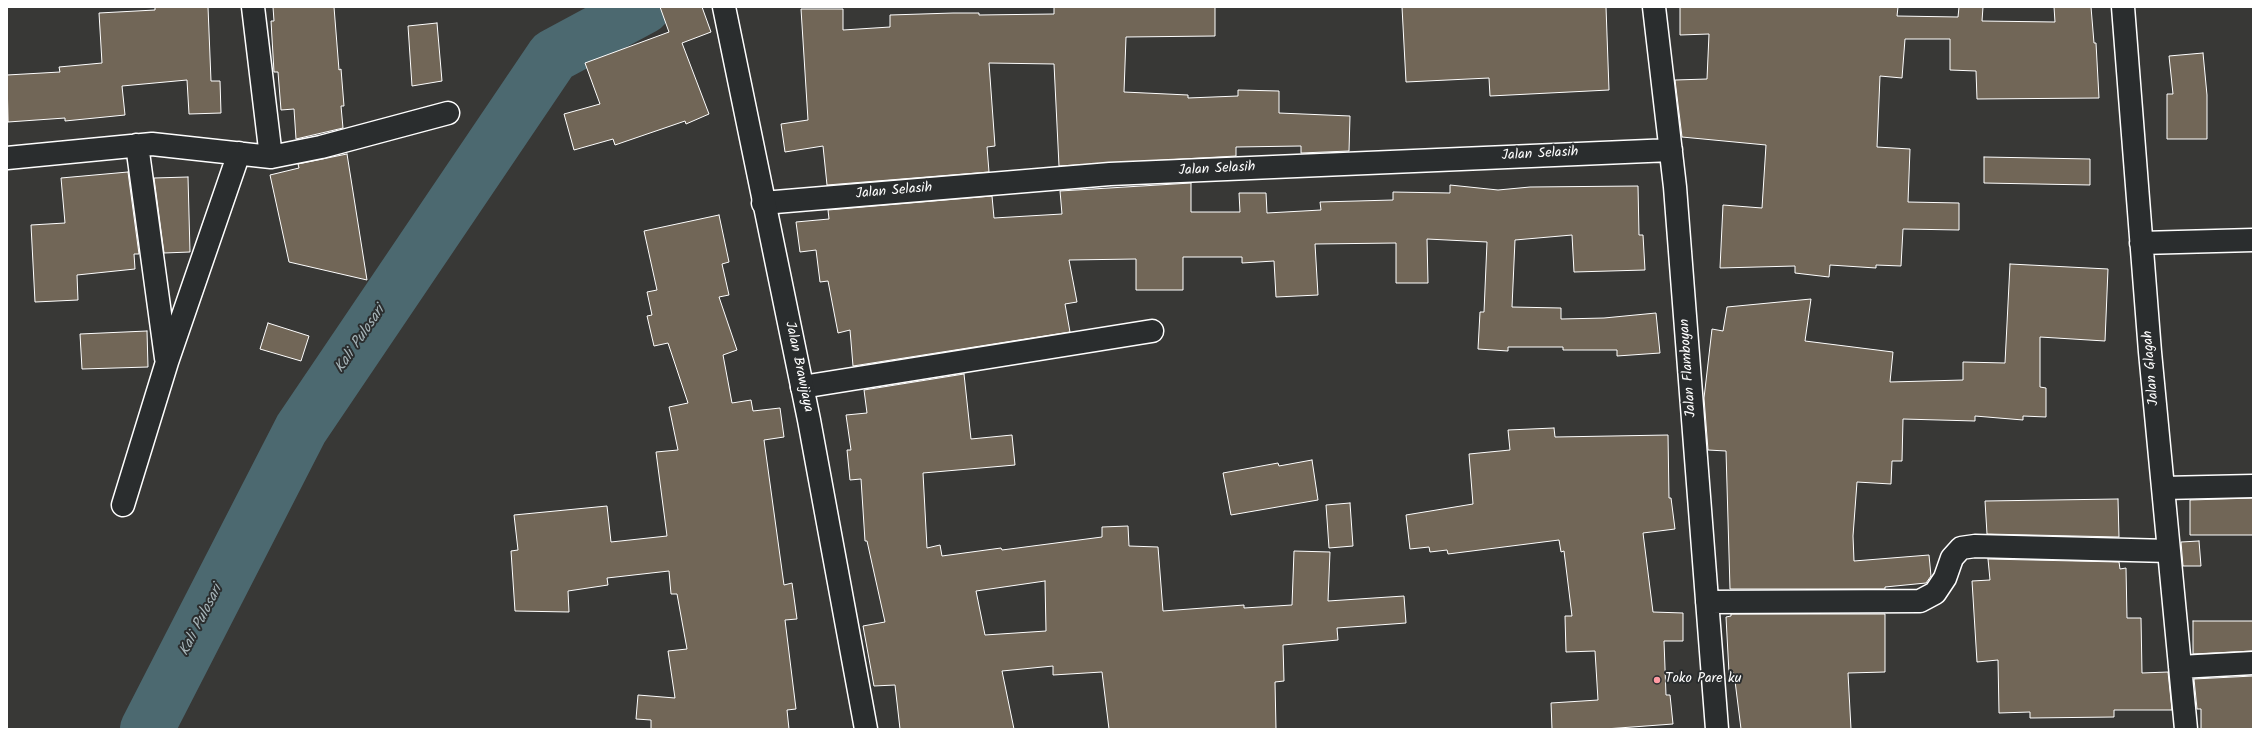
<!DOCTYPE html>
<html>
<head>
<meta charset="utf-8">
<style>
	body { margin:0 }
	#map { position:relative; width:2260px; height:736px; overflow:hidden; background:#383836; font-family:Kalam,sans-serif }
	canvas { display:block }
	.frame { position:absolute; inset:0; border:8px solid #fff; pointer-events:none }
</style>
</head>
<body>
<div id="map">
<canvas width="2260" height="736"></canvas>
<div class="frame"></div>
</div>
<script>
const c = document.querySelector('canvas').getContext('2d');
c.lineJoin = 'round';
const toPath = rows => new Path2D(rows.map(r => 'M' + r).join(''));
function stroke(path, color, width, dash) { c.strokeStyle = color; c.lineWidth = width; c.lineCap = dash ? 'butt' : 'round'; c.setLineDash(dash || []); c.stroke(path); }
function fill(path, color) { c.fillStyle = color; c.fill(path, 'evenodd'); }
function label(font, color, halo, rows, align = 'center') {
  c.font = font + ' Kalam,sans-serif'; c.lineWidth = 4; c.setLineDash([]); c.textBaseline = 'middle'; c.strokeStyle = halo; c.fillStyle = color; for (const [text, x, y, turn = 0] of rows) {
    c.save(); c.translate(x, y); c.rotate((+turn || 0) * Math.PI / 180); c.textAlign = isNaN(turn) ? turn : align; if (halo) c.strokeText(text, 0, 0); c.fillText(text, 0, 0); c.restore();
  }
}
stroke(toPath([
	[147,729,301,429,553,56,644,7]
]), '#4c6970', 54);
const building = toPath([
	[155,7,208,7,211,81,220,81,221,113,189,114,187,80,122,86,125,115,65,121,65,118,8,122,7,75,60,72,59,67,102,63,99,13,155,10,155,7],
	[273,7,334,7,339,70,341,69,344,106,341,106,343,128,296,139,294,109,281,110,278,72,274,72,271,21,274,21,273,7],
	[660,7,702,7,711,32,682,43,709,114,686,124,685,121,615,145,613,139,574,150,564,114,600,104,585,63,669,32,660,7],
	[1054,7,1215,7,1215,36,1126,37,1124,92,1188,95,1188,98,1238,96,1238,90,1279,91,1279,113,1350,116,1349,151,1301,153,1301,146,1236,147,1236,156,1059,166,1054,64,989,63,995,146,987,147,989,172,827,185,823,146,785,152,781,124,808,120,801,9,843,9,843,30,890,27,890,15,953,13,979,13,979,15,1054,14,1054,7],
	[1402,7,1606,7,1609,90,1490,96,1489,78,1406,82,1402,7],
	[1680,7,1898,7,1897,16,1958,17,1959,7,1983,7,1982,21,2055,22,2054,7,2091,7,2094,43,2096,43,2099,98,1977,99,1976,71,1950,70,1950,39,1905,39,1902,78,1880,76,1877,147,1910,149,1908,202,1959,203,1959,230,1903,229,1901,266,1876,265,1876,268,1830,265,1829,277,1795,273,1795,266,1720,268,1723,205,1762,208,1766,145,1682,137,1675,80,1707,79,1709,34,1680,35,1680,7],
	[437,23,442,81,412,86,408,26,437,23],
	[2203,53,2207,95,2207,139,2167,139,2167,94,2173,94,2169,56,2203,53],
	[347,154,367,280,289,262,270,175,299,168,298,164,347,154],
	[1984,157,2090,159,2090,185,1984,183,1984,157],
	[128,172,139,254,134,254,135,269,77,275,78,300,35,302,31,225,65,223,61,178,128,172],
	[188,177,190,252,164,253,154,178,188,177],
	[1191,183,1191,212,1240,212,1239,193,1266,193,1267,213,1321,210,1320,202,1393,200,1393,192,1450,193,1450,185,1498,190,1530,187,1638,186,1639,235,1643,235,1645,270,1574,272,1572,235,1515,240,1512,307,1561,308,1561,319,1604,318,1656,313,1660,353,1617,356,1617,350,1563,350,1563,347,1508,347,1508,351,1478,349,1480,312,1484,312,1487,242,1427,239,1428,283,1396,283,1396,243,1315,244,1318,295,1276,297,1274,261,1242,263,1242,257,1183,257,1183,290,1136,290,1136,259,1069,260,1077,302,1065,304,1070,332,853,366,850,330,838,333,828,281,820,282,816,250,800,252,796,222,829,219,828,210,992,196,994,218,1062,214,1060,191,1191,183],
	[719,215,729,262,722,264,729,295,719,297,737,350,723,355,732,403,751,400,753,411,780,408,784,437,764,440,784,585,792,583,797,619,785,620,796,709,787,710,789,729,651,729,651,720,636,719,638,695,675,698,668,651,687,649,677,594,671,594,669,571,607,578,608,585,568,591,569,612,515,611,511,551,518,550,514,515,607,506,611,542,667,536,656,452,678,450,669,407,688,403,668,343,654,346,647,316,652,315,647,292,657,290,644,231,719,215],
	[2010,264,2108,269,2105,341,2040,337,2040,387,2046,388,2046,417,2023,416,2023,420,1975,416,1975,421,1903,419,1902,461,1892,461,1891,484,1857,482,1853,536,1854,561,1929,555,1931,576,1926,583,1885,587,1885,589,1730,589,1726,451,1708,450,1704,398,1712,329,1723,331,1727,307,1811,299,1805,341,1893,352,1890,382,1963,380,1963,362,2005,363,2010,264],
	[268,323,309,336,301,361,260,349,268,323],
	[147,331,148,367,82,369,80,334,147,331],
	[964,374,971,439,1012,435,1015,465,923,473,927,548,940,545,942,556,1001,548,1002,550,1102,537,1102,527,1128,526,1129,546,1158,547,1163,611,1244,605,1244,608,1292,605,1294,551,1330,552,1328,601,1404,596,1406,623,1337,628,1338,640,1283,645,1284,681,1275,682,1276,729,1109,729,1102,672,1053,675,1053,666,1002,671,1014,729,900,729,895,685,874,686,863,626,885,622,867,541,865,541,861,479,850,480,847,450,851,450,846,415,867,413,864,390,964,374],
	[1045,581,1046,631,985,635,976,591,1045,581],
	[1554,428,1555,437,1668,435,1669,498,1671,498,1675,529,1643,533,1653,612,1683,613,1683,641,1664,641,1666,695,1670,695,1673,724,1605,729,1552,729,1551,703,1598,700,1595,651,1566,652,1565,616,1572,616,1564,551,1561,552,1559,540,1448,554,1447,550,1430,552,1429,547,1410,549,1406,515,1473,504,1469,454,1510,450,1508,430,1554,428],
	[1312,460,1318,500,1231,515,1223,473,1278,463,1279,466,1312,460],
	[2253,498,2253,535,2190,535,2190,500,2253,498],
	[2118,499,2119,537,1987,534,1985,501,2118,499],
	[1350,503,1353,546,1329,548,1326,505,1350,503],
	[2199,541,2201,566,2183,566,2181,542,2199,541],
	[1988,559,2119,562,2120,569,2126,568,2127,618,2141,618,2142,673,2168,672,2172,710,2114,710,2114,717,2030,718,2030,712,1999,713,1998,660,1977,662,1972,581,1990,580,1988,559],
	[1731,614,1885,614,1885,672,1848,673,1851,729,1741,729,1734,673,1729,673,1726,617,1731,616,1731,614],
	[2193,621,2253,621,2253,651,2193,654,2193,621],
	[2253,676,2253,729,2201,729,2201,709,2197,709,2194,679,2253,676]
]);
fill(building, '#716657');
stroke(building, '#fff', 1);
const minor = toPath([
	[253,7,271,157],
	[1654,7,1675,187,1717,729],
	[2123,7,2150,352,2186,729],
	[137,145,166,358],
	[7,158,152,144,271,157,321,147,448,113],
	[763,203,1110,174,1671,150],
	[2141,243,2253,240],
	[802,387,1152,331],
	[2163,488,2253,486],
	[123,505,167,362,239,153],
	[1707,602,1920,601,1935,593,1945,578,1952,558,1961,548,1975,546,2169,551],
	[2180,667,2253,663]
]);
const major = toPath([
	[724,7,809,420,866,729]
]);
stroke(minor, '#fff', 25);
stroke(major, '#fff', 25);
stroke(minor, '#2a2d2e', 22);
stroke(major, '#2a2d2e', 22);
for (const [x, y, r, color] of [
	[1657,680,4,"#ff9aa2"]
]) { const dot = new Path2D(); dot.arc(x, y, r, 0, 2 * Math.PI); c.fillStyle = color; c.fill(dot); stroke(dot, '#2a2d2e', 1.5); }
label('14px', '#fff', '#2a2d2e', [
	["Jalan Selasih",1540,155,-3],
	["Jalan Selasih",1217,170,-3],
	["Jalan Selasih",894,192,-5],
	["Jalan Brawijaya",798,367,78],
	["Jalan Flamboyan",1689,368,-94],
	["Jalan Glagah",2152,368,-95]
]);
label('14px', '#fff', '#2a2d2e', [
	["Toko Pare ku",1665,680]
], 'left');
label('italic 15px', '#a6b4b8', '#2a2d2e', [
	["Kali Pulosari",361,340,-56],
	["Kali Pulosari",202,621,-63]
]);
</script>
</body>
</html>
